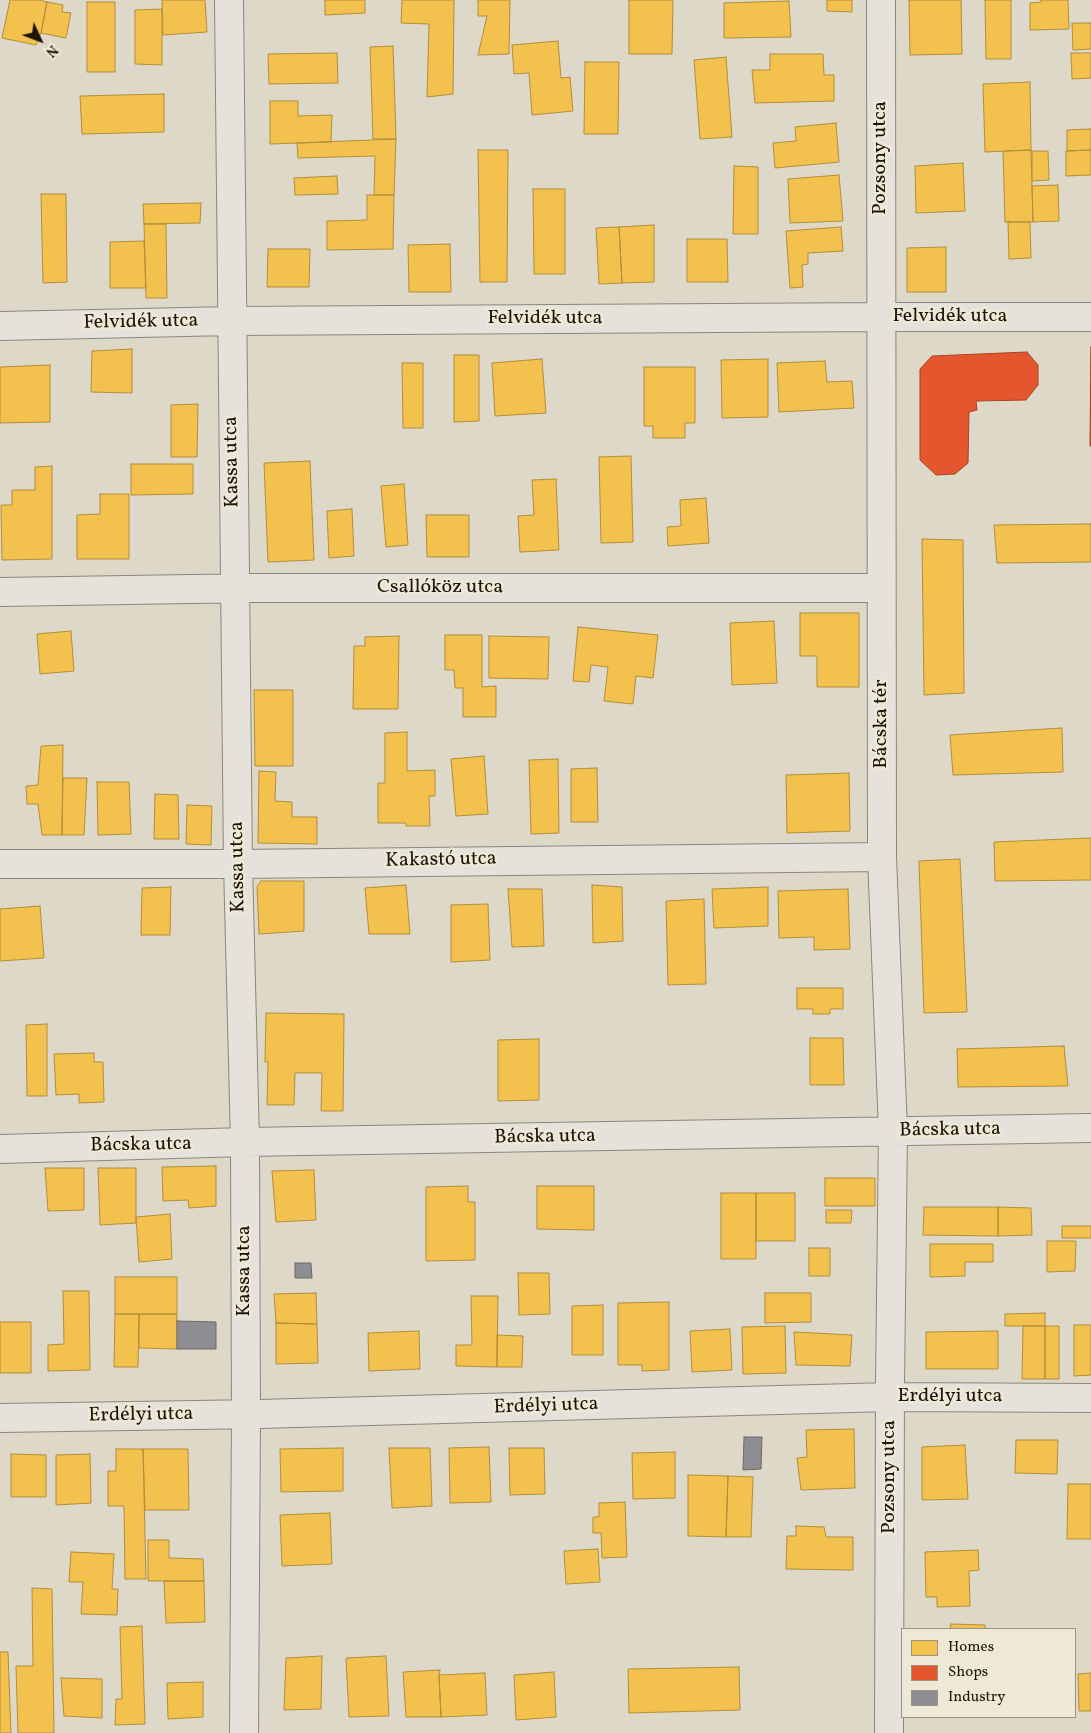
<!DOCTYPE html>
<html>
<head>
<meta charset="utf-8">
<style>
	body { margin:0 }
	#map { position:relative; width:1091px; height:1733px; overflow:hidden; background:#ddd8c8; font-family:Vollkorn,serif }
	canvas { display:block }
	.legend { position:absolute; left:901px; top:1628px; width:175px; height:90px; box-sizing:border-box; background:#eee8d6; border:1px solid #9b9385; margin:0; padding:6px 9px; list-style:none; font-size:15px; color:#1f140b }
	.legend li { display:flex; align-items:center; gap:10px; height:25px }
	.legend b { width:25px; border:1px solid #9b9385 }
	.north { position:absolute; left:15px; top:15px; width:50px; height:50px; -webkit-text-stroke:4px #eee8d6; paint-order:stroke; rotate:133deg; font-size:14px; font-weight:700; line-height:20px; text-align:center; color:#1f140b }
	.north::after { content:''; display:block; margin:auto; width:18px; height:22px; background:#1f140b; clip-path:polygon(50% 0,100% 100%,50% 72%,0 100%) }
</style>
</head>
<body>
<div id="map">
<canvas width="1091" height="1733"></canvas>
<ul class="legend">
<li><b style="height:14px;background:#f2c14e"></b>Homes</li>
<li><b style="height:14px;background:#e4572e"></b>Shops</li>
<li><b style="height:14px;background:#8d8d92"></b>Industry</li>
</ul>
<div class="north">N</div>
</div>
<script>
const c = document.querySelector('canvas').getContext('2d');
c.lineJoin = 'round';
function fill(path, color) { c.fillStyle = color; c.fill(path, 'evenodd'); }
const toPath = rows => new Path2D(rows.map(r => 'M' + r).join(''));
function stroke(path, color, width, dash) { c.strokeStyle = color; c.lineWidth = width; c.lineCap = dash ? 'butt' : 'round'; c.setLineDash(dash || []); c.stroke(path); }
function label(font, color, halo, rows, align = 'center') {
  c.font = font + ' Vollkorn,serif'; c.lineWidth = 5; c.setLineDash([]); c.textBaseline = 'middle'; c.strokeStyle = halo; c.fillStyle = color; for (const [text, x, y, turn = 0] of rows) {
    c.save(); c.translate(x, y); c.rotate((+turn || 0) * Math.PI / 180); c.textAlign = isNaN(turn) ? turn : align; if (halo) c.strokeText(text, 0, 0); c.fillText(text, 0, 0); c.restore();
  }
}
const homes = toPath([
	[10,0,39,0,47,2,41,33,36,45,2,38,10,0],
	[162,0,205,0,207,32,163,35,162,0],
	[325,0,365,0,365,13,325,15,325,0],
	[402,0,454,0,453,94,427,97,429,24,401,23,402,0],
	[478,0,510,0,509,54,478,55,487,16,478,16,478,0],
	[629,0,673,0,672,54,629,54,629,0],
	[827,0,852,0,852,12,827,11,827,0],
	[909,0,961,0,962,54,910,55,909,0],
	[985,0,1011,0,1011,59,986,59,985,0],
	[1041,0,1068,0,1069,29,1030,30,1030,3,1041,2,1041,0],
	[789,1,791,37,724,38,724,3,789,1],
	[47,2,63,5,62,12,71,13,66,38,41,33,47,2],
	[87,2,115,2,115,72,87,72,87,2],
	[162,9,162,65,135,64,135,10,162,9],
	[1072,23,1091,23,1091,49,1073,50,1072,23],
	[558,41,561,78,570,77,573,111,532,115,529,73,514,74,512,45,558,41],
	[393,46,396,139,373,139,370,47,393,46],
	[337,53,338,83,269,84,268,54,337,53],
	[1071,53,1091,53,1091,78,1072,79,1071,53],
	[770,54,823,54,824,75,834,75,834,101,755,103,752,70,770,70,770,54],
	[726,57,732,137,700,139,694,60,726,57],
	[585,62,619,62,618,134,584,134,585,62],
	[1030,82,1031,150,985,152,983,84,1030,82],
	[164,94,164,132,82,134,80,96,164,94],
	[270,101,298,101,298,116,332,115,331,142,270,144,270,101],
	[836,123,839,162,775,168,773,143,796,141,795,127,836,123],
	[1091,129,1091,150,1067,151,1067,130,1091,129],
	[396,139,394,195,374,195,375,156,298,158,297,143,396,139],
	[478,150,508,150,507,282,480,282,478,150],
	[1031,150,1033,222,1005,222,1003,151,1031,150],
	[1091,150,1091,175,1066,176,1066,151,1091,150],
	[1032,151,1048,151,1049,180,1032,181,1032,151],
	[963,163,965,211,916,213,915,166,963,163],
	[734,166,758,167,758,234,733,234,734,166],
	[839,175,843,221,790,223,788,179,839,175],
	[337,176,338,194,295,195,294,178,337,176],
	[1058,185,1059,221,1033,222,1032,186,1058,185],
	[533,189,565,189,565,274,534,274,533,189],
	[41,194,66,194,67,282,43,283,41,194],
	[367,195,394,195,393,249,327,250,327,221,367,220,367,195],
	[201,203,200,223,144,224,143,204,201,203],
	[1008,222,1030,222,1031,258,1009,259,1008,222],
	[144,224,166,224,167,298,146,298,144,224],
	[654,225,654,282,622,283,619,227,654,225],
	[619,227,622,283,599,284,596,228,619,227],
	[841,227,843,251,808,253,808,264,802,265,803,287,790,288,786,231,841,227],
	[687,239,727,239,728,282,687,282,687,239],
	[144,241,146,288,110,288,110,242,144,241],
	[450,244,451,292,409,292,408,245,450,244],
	[946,247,946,292,907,292,907,248,946,247],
	[268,249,310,249,309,287,267,287,268,249],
	[132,349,132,393,91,392,92,351,132,349],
	[454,355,479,355,479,421,454,422,454,355],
	[542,359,546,413,495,416,492,363,542,359],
	[768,359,768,417,722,418,721,360,768,359],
	[825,361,827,382,852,381,854,408,779,412,777,363,825,361],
	[402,363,423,363,423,428,403,428,402,363],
	[50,365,50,422,0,423,0,367,50,365],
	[644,367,695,367,695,423,685,423,685,438,653,438,653,426,644,426,644,367],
	[198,404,197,457,171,457,171,405,198,404],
	[631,456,633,542,601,543,599,457,631,456],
	[310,461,314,560,268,562,264,463,310,461],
	[131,464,193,464,193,494,131,495,131,464],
	[52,466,52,559,2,560,1,505,12,505,12,490,35,490,35,467,52,466],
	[556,479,559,550,520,552,518,516,534,515,532,480,556,479],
	[404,484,408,545,386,547,381,486,404,484],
	[100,494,129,494,129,559,77,559,77,515,100,514,100,494],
	[706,498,709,543,668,546,667,527,681,526,680,500,706,498],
	[352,509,354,556,329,558,327,511,352,509],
	[426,515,469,515,469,557,427,557,426,515],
	[1091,524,1091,562,997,563,994,525,1091,524],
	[922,539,963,540,964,693,924,695,922,539],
	[800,613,859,613,859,687,817,687,817,656,800,656,800,613],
	[774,621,777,683,732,685,730,623,774,621],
	[578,627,658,635,653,678,636,676,633,704,604,701,608,667,591,665,589,682,573,681,578,627],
	[71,631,74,671,40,674,37,634,71,631],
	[445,635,482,635,482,687,496,686,496,717,463,717,463,688,455,688,454,670,445,670,445,635],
	[399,636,398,709,353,709,354,646,365,646,365,637,399,636],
	[489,636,549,637,548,679,489,678,489,636],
	[254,690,293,690,293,766,255,766,254,690],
	[1062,728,1063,772,953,775,950,735,1062,728],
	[407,732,407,771,435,770,435,796,429,796,430,826,406,826,406,823,378,823,378,783,385,783,385,733,407,732],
	[63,745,62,835,42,835,38,804,27,804,26,786,38,785,41,746,63,745],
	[484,756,488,814,456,816,451,759,484,756],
	[558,759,559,833,531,834,529,760,558,759],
	[597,768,598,822,571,822,571,769,597,768],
	[259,771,276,772,275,801,292,802,292,817,317,817,317,844,258,843,259,771],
	[849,773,850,831,787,833,786,775,849,773],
	[63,778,87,778,84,835,62,835,63,778],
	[97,782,129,782,131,834,98,835,97,782],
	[155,794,178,795,179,839,154,839,155,794],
	[187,805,212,806,211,845,186,844,187,805],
	[1091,838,1091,880,995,881,994,842,1091,838],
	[960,859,967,1012,924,1013,919,861,960,859],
	[261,881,304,881,304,931,259,934,257,887,261,881],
	[406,885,410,934,369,934,365,888,406,885],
	[592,885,622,887,623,941,593,943,592,885],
	[171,887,170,935,141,935,142,888,171,887],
	[768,887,768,926,714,928,712,889,768,887],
	[508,889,542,889,544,946,512,947,508,889],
	[848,889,850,949,814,950,814,937,779,938,778,891,848,889],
	[704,899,706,984,668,985,666,901,704,899],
	[488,904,490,960,451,962,451,905,488,904],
	[40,906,44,958,0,961,0,909,40,906],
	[797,988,843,988,843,1009,830,1009,830,1014,813,1014,813,1009,797,1009,797,988],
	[266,1013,344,1014,343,1111,321,1111,322,1073,295,1073,294,1105,267,1105,268,1062,265,1062,266,1013],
	[47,1024,47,1096,27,1096,26,1025,47,1024],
	[810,1038,843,1038,844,1085,810,1085,810,1038],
	[539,1039,539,1100,498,1101,498,1040,539,1039],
	[1064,1046,1068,1086,958,1087,957,1049,1064,1046],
	[94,1053,94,1062,103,1062,104,1102,79,1103,79,1094,56,1095,54,1054,94,1053],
	[216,1166,216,1206,189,1208,188,1200,163,1201,162,1167,216,1166],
	[45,1168,84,1168,84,1210,48,1211,45,1168],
	[98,1168,136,1168,136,1223,100,1225,98,1168],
	[314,1170,316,1220,276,1222,272,1171,314,1170],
	[825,1178,875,1178,875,1206,825,1206,825,1178],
	[468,1186,468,1202,475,1202,475,1260,426,1261,426,1187,468,1186],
	[537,1186,594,1186,594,1230,537,1229,537,1186],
	[721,1193,756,1193,756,1259,721,1259,721,1193],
	[756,1193,795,1193,795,1241,756,1241,756,1193],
	[924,1207,998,1207,998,1236,923,1235,924,1207],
	[998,1207,1031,1208,1032,1235,998,1236,998,1207],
	[826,1210,852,1210,851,1223,826,1223,826,1210],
	[170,1214,172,1259,139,1262,136,1217,170,1214],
	[1062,1226,1091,1226,1091,1238,1062,1238,1062,1226],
	[1047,1241,1076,1241,1075,1271,1047,1272,1047,1241],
	[930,1244,993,1244,993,1262,965,1262,965,1276,930,1277,930,1244],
	[809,1248,830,1248,830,1276,809,1276,809,1248],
	[518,1273,549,1273,550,1314,519,1315,518,1273],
	[115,1277,177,1277,177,1314,115,1314,115,1277],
	[63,1291,89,1291,90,1370,48,1371,48,1345,64,1344,63,1291],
	[316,1293,317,1324,276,1323,274,1294,316,1293],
	[765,1293,811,1293,811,1322,765,1323,765,1293],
	[471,1296,498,1296,497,1367,456,1366,456,1345,472,1345,471,1296],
	[669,1302,669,1370,642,1371,642,1365,618,1365,618,1303,669,1302],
	[603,1305,603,1355,572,1355,572,1306,603,1305],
	[1045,1313,1045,1326,1005,1326,1005,1314,1045,1313],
	[115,1314,139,1314,138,1367,114,1367,115,1314],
	[139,1314,177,1314,177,1349,139,1348,139,1314],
	[0,1322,31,1322,31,1373,0,1373,0,1322],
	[276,1323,317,1324,318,1363,276,1364,276,1323],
	[1074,1325,1091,1325,1091,1375,1074,1376,1074,1325],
	[785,1326,786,1373,743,1374,742,1327,785,1326],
	[1023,1326,1045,1326,1045,1379,1022,1379,1023,1326],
	[1045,1326,1059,1326,1059,1379,1045,1379,1045,1326],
	[730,1329,732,1370,692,1372,690,1331,730,1329],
	[419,1331,420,1369,369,1371,368,1333,419,1331],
	[998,1331,998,1369,926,1369,926,1332,998,1331],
	[794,1332,852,1335,850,1366,796,1365,794,1332],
	[497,1335,523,1336,522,1367,497,1367,497,1335],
	[854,1429,855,1488,801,1490,797,1458,807,1457,806,1430,854,1429],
	[1016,1440,1058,1440,1057,1474,1015,1473,1016,1440],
	[965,1445,968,1499,922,1500,922,1447,965,1445],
	[489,1447,491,1502,450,1503,449,1448,489,1447],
	[343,1448,343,1491,281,1492,280,1449,343,1448],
	[389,1448,430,1448,432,1506,392,1508,389,1448],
	[509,1448,544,1448,545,1494,510,1495,509,1448],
	[116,1449,143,1449,146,1579,125,1579,124,1506,108,1506,108,1471,116,1471,116,1449],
	[143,1449,188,1449,189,1510,145,1510,143,1449],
	[675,1452,675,1498,633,1499,632,1453,675,1452],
	[11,1454,46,1455,46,1497,11,1497,11,1454],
	[90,1454,91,1503,56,1505,56,1455,90,1454],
	[688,1475,728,1476,726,1537,688,1536,688,1475],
	[728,1476,753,1477,751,1537,726,1537,728,1476],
	[1068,1484,1091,1484,1091,1539,1067,1539,1068,1484],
	[625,1502,627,1557,602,1558,601,1533,593,1533,593,1517,599,1517,599,1503,625,1502],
	[330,1513,332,1564,282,1566,280,1515,330,1513],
	[796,1526,824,1527,826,1537,853,1537,853,1570,786,1569,787,1536,796,1536,796,1526],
	[148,1540,169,1540,169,1558,203,1559,204,1581,148,1581,148,1540],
	[598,1549,600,1582,566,1584,564,1551,598,1549],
	[978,1550,979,1570,969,1571,970,1606,937,1607,937,1597,926,1597,925,1552,978,1550],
	[71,1552,114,1554,112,1589,118,1589,117,1615,81,1614,83,1582,69,1582,71,1552],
	[164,1581,204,1581,205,1622,166,1623,164,1581],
	[32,1588,52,1589,54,1733,18,1733,16,1666,33,1666,32,1588],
	[951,1624,985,1625,985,1629,950,1629,951,1624],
	[142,1626,145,1724,115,1725,116,1699,122,1699,120,1627,142,1626],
	[0,1652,8,1652,11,1733,0,1733,0,1652],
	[322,1656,321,1709,284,1710,286,1658,322,1656],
	[386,1656,389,1716,349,1717,346,1658,386,1656],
	[739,1667,740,1710,629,1713,628,1669,739,1667],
	[440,1670,439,1675,441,1717,406,1717,403,1672,440,1670],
	[554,1672,556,1717,516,1720,514,1675,554,1672],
	[485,1673,487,1715,441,1717,439,1675,485,1673],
	[1091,1673,1091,1711,1079,1711,1078,1674,1091,1673],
	[61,1678,102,1679,102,1718,64,1716,61,1678],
	[203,1682,203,1717,168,1719,167,1683,203,1682]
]);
fill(homes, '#f2c14e');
stroke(homes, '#b38d3a', 1);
const shops = toPath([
	[1091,347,1091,446,1090,446,1091,347],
	[1027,352,1038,365,1038,385,1026,400,976,401,977,410,969,412,968,463,955,474,936,475,920,460,920,369,932,356,1027,352]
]);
fill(shops, '#e4572e');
stroke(shops, '#a94324', 1);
const industry = toPath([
	[295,1263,311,1263,312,1278,295,1278,295,1263],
	[177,1321,216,1322,216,1349,177,1349,177,1321],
	[744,1437,762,1437,761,1469,743,1470,744,1437]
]);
fill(industry, '#8d8d92');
stroke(industry, '#6c696a', 1);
const minor = toPath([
	[229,0,238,864,245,1142,246,1415,244,1733],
	[881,0,882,857,893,1131,890,1383,889,1733],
	[0,326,231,321,882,317,1091,317],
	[0,592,255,588,881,588],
	[0,864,238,864,882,857],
	[0,1149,245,1142,1091,1128],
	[0,1418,259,1414,890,1397,1091,1398]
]);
stroke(minor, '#8b877d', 30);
stroke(minor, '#e5e2db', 28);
label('20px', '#1f140b', '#eee8d6', [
	["Pozsony utca",881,158,-90],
	["Felvidék utca",950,317],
	["Felvidék utca",545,319],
	["Felvidék utca",141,323,-1],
	["Kassa utca",233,462,-91],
	["Csallóköz utca",440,588],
	["Bácska tér",882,724,-90],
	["Kakastó utca",441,861,-1],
	["Kassa utca",239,867,-91],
	["Bácska utca",950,1131,-1],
	["Bácska utca",545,1138,-1],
	["Bácska utca",141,1146,-1],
	["Kassa utca",245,1271,-90],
	["Erdélyi utca",950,1397],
	["Erdélyi utca",546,1407,-2],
	["Erdélyi utca",141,1416,-1],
	["Pozsony utca",890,1477,-90]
]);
</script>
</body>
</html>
